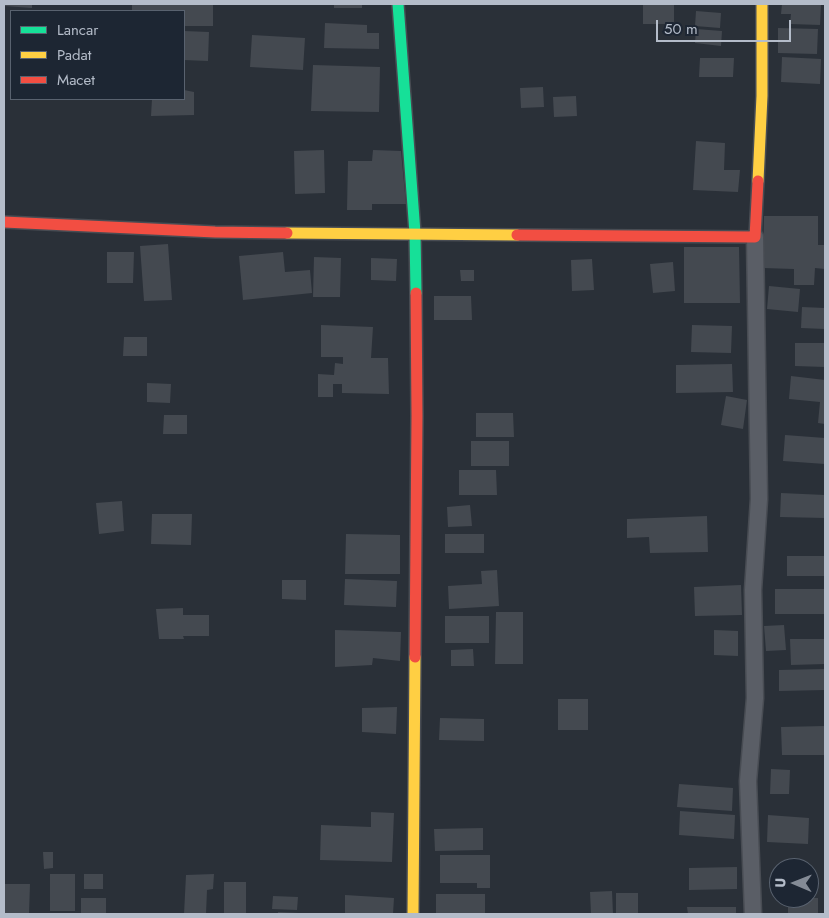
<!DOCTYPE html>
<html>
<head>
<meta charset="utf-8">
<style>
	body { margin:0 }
	#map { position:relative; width:829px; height:918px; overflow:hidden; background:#2a3038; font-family:Jost,sans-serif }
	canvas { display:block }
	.frame { position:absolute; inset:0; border:5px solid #b4bcc9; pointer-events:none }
	.legend { position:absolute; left:10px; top:10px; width:175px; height:90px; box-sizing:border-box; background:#1d2633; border:1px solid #59626f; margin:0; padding:6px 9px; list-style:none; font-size:15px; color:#b4bcc9 }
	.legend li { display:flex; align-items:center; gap:10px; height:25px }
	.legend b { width:25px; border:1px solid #59626f }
	.north { position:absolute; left:769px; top:858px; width:50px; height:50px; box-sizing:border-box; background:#1d2633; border:1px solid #59626f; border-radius:50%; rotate:271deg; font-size:14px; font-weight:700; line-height:20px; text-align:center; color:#b4bcc9 }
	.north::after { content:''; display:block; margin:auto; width:18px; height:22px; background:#848b96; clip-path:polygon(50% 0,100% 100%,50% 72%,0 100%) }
	.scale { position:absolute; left:656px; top:20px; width:135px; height:22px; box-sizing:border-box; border:2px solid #b4bcc9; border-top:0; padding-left:6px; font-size:15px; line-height:18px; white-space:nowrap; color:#b4bcc9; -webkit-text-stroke:4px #1d2633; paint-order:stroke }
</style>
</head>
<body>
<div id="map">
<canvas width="829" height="918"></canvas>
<div class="frame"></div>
<ul class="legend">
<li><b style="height:6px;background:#16e098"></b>Lancar</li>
<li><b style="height:6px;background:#ffcf43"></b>Padat</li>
<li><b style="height:6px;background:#f24e42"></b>Macet</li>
</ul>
<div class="north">U</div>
<div class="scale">50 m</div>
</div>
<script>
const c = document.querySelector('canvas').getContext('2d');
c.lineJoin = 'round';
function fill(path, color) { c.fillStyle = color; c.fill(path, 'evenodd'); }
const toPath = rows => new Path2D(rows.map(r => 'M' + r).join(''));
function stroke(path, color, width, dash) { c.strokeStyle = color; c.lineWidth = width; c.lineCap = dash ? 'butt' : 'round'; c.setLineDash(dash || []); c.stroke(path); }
fill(toPath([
	[4,4,32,4,32,8,4,6],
	[132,4,213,4,213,26,184,26,184,11,132,11],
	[334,4,362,4,362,8,334,8],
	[643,4,674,4,674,24,643,24],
	[782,4,821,4,820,25,790,24,791,14,781,14],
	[696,11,721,13,720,28,695,26],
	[325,23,367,25,367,33,379,33,379,49,324,48],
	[778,28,818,29,817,54,778,53],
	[696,29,722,31,721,46,695,43],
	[184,31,209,32,208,61,184,60],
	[252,35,305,38,303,70,250,67],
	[782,57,821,59,820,84,781,82],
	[700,58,734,58,733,77,699,77],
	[313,65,380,67,379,112,311,111],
	[543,87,544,107,521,108,520,88],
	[184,90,194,92,194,115,151,116,152,99,184,99],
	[576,96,577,116,554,117,553,97],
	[696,141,725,143,724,170,740,170,738,192,693,190],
	[324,150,325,193,295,194,294,151],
	[373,150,401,151,406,204,372,204,372,210,347,210,348,161,372,161],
	[764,216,818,216,818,245,825,245,825,269,815,268,814,285,794,285,794,269,763,268],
	[168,244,172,300,144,301,140,246],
	[684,247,739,247,740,303,684,303],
	[107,252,134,252,133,283,107,283],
	[283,252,285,272,310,270,312,293,243,300,239,256],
	[314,257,341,258,340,297,313,297],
	[371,258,397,259,396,281,371,280],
	[592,259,594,290,572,291,571,260],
	[673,262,675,291,653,293,650,264],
	[460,270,474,270,474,281,461,281],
	[769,286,800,289,798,312,767,309],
	[434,296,471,296,472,320,434,320],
	[802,307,825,308,825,329,801,328],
	[321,325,373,327,371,358,388,358,389,394,342,393,342,384,333,384,333,397,318,397,318,374,334,375,335,363,343,364,343,357,321,357],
	[692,325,732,326,731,353,691,352],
	[124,337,147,337,147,356,123,356],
	[795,343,825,343,825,367,795,366],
	[732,364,733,392,676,393,676,365],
	[791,376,825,380,825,424,818,423,820,402,789,399],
	[147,383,171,384,170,403,147,402],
	[726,396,747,400,743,429,721,425],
	[476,413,513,413,514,437,476,437],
	[164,415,187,415,187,434,163,434],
	[785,435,825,438,825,464,783,461],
	[471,441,509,441,509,466,471,466],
	[459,470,496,470,497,495,459,495],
	[781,493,825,495,825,518,780,517],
	[122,501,124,531,99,534,96,503],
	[470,505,472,526,448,527,447,507],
	[152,514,192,514,191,545,151,544],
	[707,516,708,552,650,553,649,537,627,538,627,519],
	[346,534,400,535,400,574,345,574],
	[445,534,484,534,484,553,445,553],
	[787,556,825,556,825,576,787,576],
	[497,570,499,606,449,609,448,586,482,584,481,571],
	[345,579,397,581,396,607,344,605],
	[282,580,306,580,306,600,282,599],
	[741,585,742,615,695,616,694,587],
	[775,589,825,589,825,614,775,614],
	[183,608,183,615,209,615,209,636,183,636,184,639,159,639,156,609],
	[496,612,523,612,523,664,495,664],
	[445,616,489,616,489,643,445,643],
	[784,625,786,650,766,651,764,626],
	[335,630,401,632,400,661,373,658,372,665,335,667],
	[714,630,738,631,738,656,714,655],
	[790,639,825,639,825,664,791,665],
	[473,649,474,666,451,666,451,650],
	[825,669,825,690,779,691,779,670],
	[558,699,588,699,588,730,558,730],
	[397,707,396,734,362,732,362,708],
	[440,718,484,719,484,741,439,740],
	[825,726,825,755,782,755,781,727],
	[771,769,790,770,789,794,770,794],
	[679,784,733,788,732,811,677,807],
	[680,811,735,815,734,839,679,835],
	[371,812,394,813,392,862,320,860,321,825,371,827],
	[768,815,809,818,808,844,767,842],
	[483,828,483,850,435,851,434,829],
	[43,852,53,852,53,868,44,869],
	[440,855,490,855,490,888,477,888,477,883,440,883],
	[737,867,737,889,689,890,689,868],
	[50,874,75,874,75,911,50,911],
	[84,874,103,874,103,889,84,889],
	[214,874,213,889,207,890,206,914,184,914,186,875],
	[224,882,246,882,246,914,224,914],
	[4,884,30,884,29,914,4,914],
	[612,891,613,914,591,914,590,892],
	[616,893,638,893,638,914,616,914],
	[436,894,485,894,485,914,436,914],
	[345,895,394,898,393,914,345,914],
	[273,896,298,897,297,910,272,909],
	[81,898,106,898,106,914,81,914],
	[788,898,818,898,818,914,788,914],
	[687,907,736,907,736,914,688,914],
	[278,912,299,913,299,914,278,914]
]), '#444950');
const street = toPath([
	[753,914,748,781,755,698,753,590,759,499,755,237]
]);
const fast = toPath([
	[398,4,415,233,416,293]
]);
const slow = toPath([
	[758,181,762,96,762,4],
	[287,233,517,235],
	[413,914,415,657]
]);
const jam = toPath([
	[4,222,215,232,287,233],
	[517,235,755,237,758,181],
	[415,657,417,416,416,293]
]);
stroke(street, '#484c53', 19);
stroke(fast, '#484c53', 14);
stroke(slow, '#484c53', 14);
stroke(jam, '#484c53', 14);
stroke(street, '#5a5e66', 16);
stroke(fast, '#16e098', 11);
stroke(slow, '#ffcf43', 11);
stroke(jam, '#f24e42', 11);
</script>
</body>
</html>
